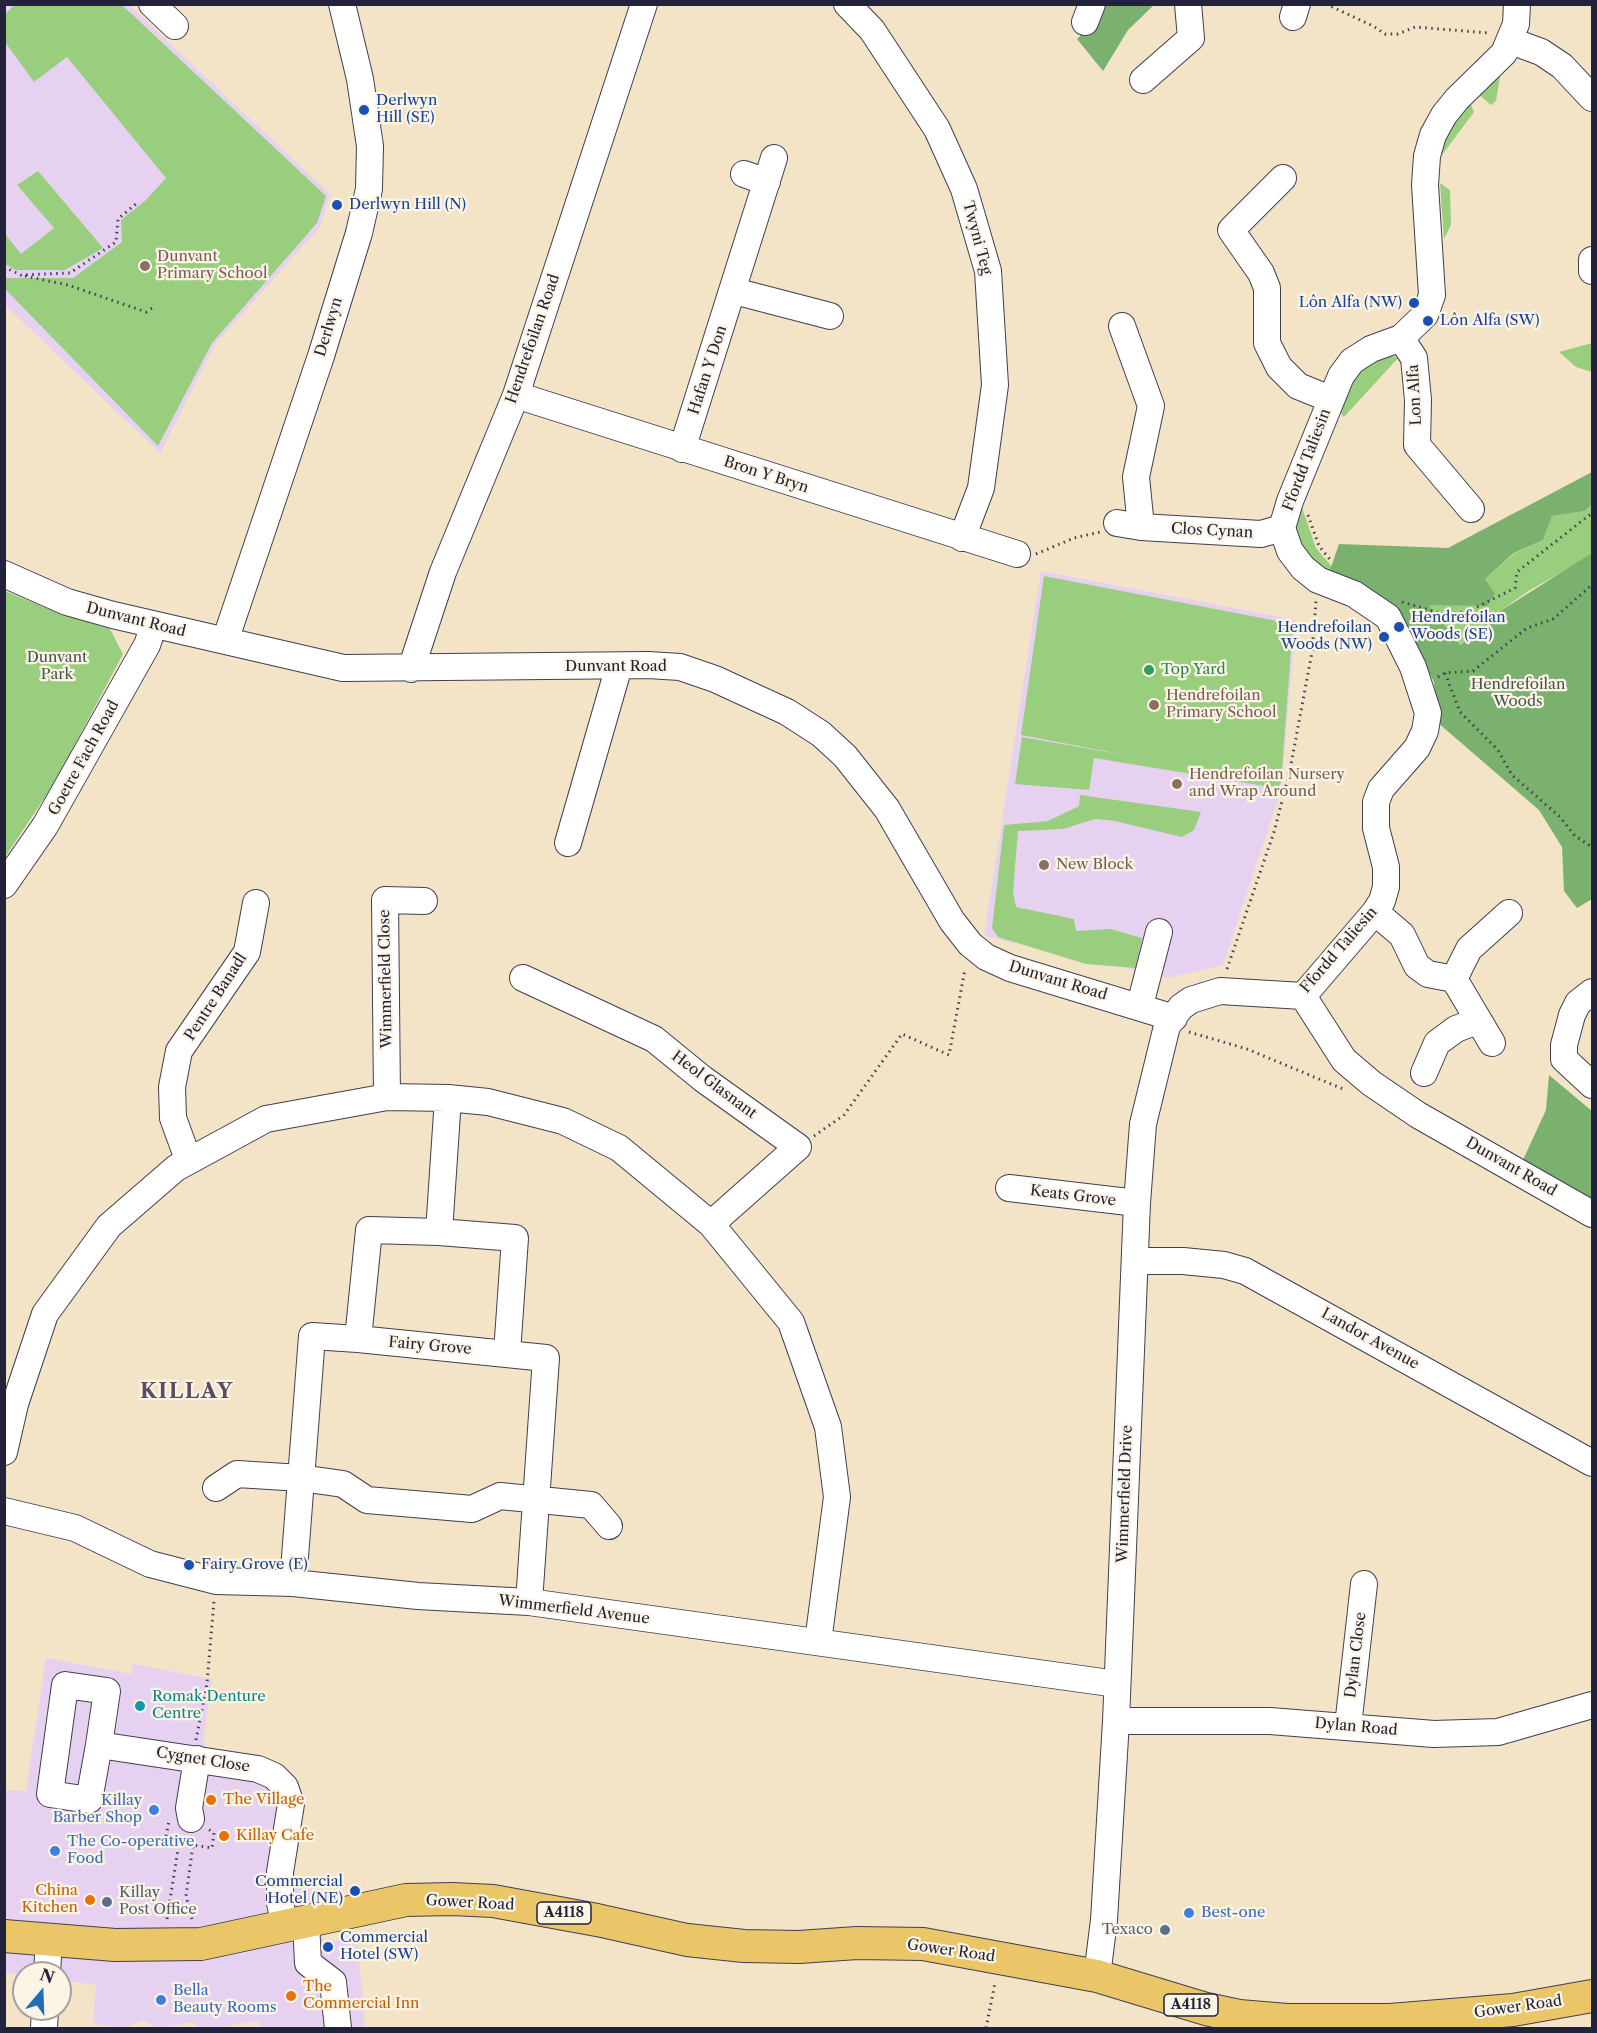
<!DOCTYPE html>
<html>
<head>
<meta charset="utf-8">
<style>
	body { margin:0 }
	#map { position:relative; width:1597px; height:2033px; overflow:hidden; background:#f3e3c7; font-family:"Libre Caslon Text",serif }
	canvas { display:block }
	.frame { position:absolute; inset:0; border:6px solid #22223b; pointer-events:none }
	.north { position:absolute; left:12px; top:1961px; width:60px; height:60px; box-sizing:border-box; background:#fcf5e5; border:2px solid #a5a1a1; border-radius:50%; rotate:19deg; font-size:16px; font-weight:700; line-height:24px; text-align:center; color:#22223b }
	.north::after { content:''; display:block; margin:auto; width:21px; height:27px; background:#1f6fb2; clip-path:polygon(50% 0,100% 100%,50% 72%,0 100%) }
</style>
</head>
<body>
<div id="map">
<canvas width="1597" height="2033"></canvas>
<div class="frame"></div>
<div class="north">N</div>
</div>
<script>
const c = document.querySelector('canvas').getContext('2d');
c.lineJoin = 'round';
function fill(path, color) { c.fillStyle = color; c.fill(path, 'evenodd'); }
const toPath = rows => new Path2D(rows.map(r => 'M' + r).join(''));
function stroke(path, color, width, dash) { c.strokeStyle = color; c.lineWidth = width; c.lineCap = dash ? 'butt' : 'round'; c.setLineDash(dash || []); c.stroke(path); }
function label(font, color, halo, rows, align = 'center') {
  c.font = font + ' "Libre Caslon Text",serif'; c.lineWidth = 4.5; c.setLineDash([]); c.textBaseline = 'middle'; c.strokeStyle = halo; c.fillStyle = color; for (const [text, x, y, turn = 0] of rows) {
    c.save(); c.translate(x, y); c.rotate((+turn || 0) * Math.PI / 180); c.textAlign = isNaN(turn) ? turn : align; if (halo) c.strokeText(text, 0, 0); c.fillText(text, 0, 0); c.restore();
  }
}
fill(toPath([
	[7,4,129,5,330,194,320,227,215,344,160,453,5,305,4,7],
	[1041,571,1296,620,1281,790,1223,965,1167,978,984,936],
	[46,1658,131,1674,133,1664,212,1679,203,1741,209,1752,301,1804,293,1876,316,1894,323,1942,357,1937,365,2028,263,2028,257,2021,216,2028,198,2028,193,2022,158,2028,142,2020,125,2028,93,2024,96,1985,60,1980,60,1973,24,1973,24,1976,5,1973,5,1790,26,1791]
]), '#e6d2f0');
fill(toPath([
	[15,4,122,5,326,196,317,223,212,343,158,446,5,289,5,278,73,278,122,242,121,220,146,200,166,178,67,57,34,82,5,42,5,14],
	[1501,71,1496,101,1491,105,1477,93],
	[1469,101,1474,112,1442,155,1439,151,1446,130],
	[38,171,103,248,65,270,16,270,5,264,5,234,21,254,54,228,17,185],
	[1440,183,1450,190,1451,225,1444,239],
	[1592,343,1592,372,1576,367,1559,352],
	[1389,354,1398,358,1344,417,1339,411,1355,376,1372,361],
	[1300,502,1316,548,1333,568,1332,575,1298,548,1294,524],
	[1592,504,1591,556,1530,590,1497,613,1459,645,1427,604,1487,606,1485,579,1515,553,1543,540,1552,516,1585,511],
	[1044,576,1293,624,1281,783,1277,788,1094,758,1089,790,1015,784,1022,737,1136,757,1021,735],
	[5,591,56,612,110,629,123,654,55,782,5,857],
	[1080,795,1201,812,1194,830,1182,837,1115,821,1095,819,1063,829,1018,831,1013,892,1016,907,1074,919,1076,931,1111,929,1142,938,1136,968,1086,964,998,937,992,928,1004,825,1048,821,1079,806]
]), '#99ce7f');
fill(toPath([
	[1100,5,1154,5,1128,30,1103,71,1077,39,1094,21],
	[1592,472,1592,504,1585,511,1552,516,1543,540,1514,553,1485,579,1495,594,1487,606,1428,605,1460,645,1497,613,1592,553,1592,899,1577,908,1564,891,1562,847,1539,810,1437,722,1434,682,1397,612,1329,573,1339,544,1448,548],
	[1549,1075,1592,1111,1592,1202,1523,1160,1546,1110]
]), '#7ab16e');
const minor = toPath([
	[152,4,175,26],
	[847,4,872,30,937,129,964,189,988,271,995,385,981,488,962,538],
	[1293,17,1297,4],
	[1085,22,1092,4],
	[1511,41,1541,52,1562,66,1592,98],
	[1143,80,1191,38,1188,4],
	[744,174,767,182],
	[1283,178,1231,230,1261,273,1267,288,1267,343,1279,367,1298,386,1330,399],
	[1592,260,1592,271],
	[734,291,830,316],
	[1122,326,1151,406,1136,477,1141,527],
	[1401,338,1414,358,1418,400,1417,445,1471,509],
	[516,395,1017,554],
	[682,449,774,158],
	[1117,523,1141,527,1261,534,1282,528],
	[4,574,67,602,113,615,343,668,648,665,680,667,715,679,787,712,821,734,845,756,887,809,952,921,970,944,986,957,1010,968,1174,1018],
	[225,641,321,356,359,233,369,189,370,146,360,79,342,4],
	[411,669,443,572,516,395,644,4],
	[568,843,619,666],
	[4,885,45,826,147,645,154,625],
	[1375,912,1402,935,1417,966,1428,974,1454,979,1469,949,1509,913],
	[523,978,654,1039,703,1079,798,1147,711,1224],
	[1454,979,1492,1043],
	[1592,992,1578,1003,1572,1015,1564,1045,1564,1059,1592,1085],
	[1303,996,1344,1060,1371,1083,1418,1115,1592,1214],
	[1140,1005,1159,932],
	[1424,1073,1437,1043,1456,1029,1477,1021],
	[387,1097,385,900,424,901],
	[188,1159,173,1118,172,1087,179,1051,247,952,256,903],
	[1009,1188,1137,1203],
	[439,1232,515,1238,507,1353],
	[1135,1261,1183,1261,1224,1265,1245,1271,1592,1463],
	[358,1339,369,1230,439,1232,448,1098],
	[4,1452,15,1404,45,1314,109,1226,176,1168,266,1119,387,1097,448,1098,488,1102,563,1121,619,1148,711,1224,791,1322,828,1427,837,1497,818,1642],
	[216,1488,237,1474,301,1478,343,1484,367,1500,472,1509,500,1496,591,1505,609,1526],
	[4,1511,75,1528,150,1564,216,1581,293,1583,418,1596,529,1602,1117,1684],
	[293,1583,312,1336,358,1339,546,1358,529,1602],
	[1116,1721,1270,1721,1434,1734,1498,1732,1592,1705],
	[1348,1726,1364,1584],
	[99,1745,89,1800,50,1794,65,1685,107,1691,99,1745,258,1769,274,1776,285,1787,291,1804,280,1872,280,1903,285,1927],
	[191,1819,189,1808,197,1759],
	[306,1921,308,1963,333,1982,338,2028],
	[47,1973,48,1956],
	[1097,1976,1104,1920,1116,1721,1137,1203,1143,1124,1167,1026,1181,1007,1191,1000,1220,991,1303,996,1375,912,1382,901,1386,887,1386,867,1376,828,1376,802,1381,789,1417,748,1425,731,1428,713,1413,667,1388,617,1354,594,1318,580,1303,568,1290,551,1282,528,1290,501,1341,376,1352,361,1371,349,1401,338,1425,315,1432,295,1425,185,1427,156,1433,135,1444,115,1457,99,1504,53,1516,24,1517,4],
	[44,2028,45,2009]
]);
const major = toPath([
	[4,1936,115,1945,201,1944,406,1900,452,1899,493,1901,597,1920,687,1940,744,1946,799,1947,857,1943,923,1944,1097,1976,1206,2009,1239,2016,1287,2020,1390,2020,1513,2010,1592,1996]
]);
stroke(minor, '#413f50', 28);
stroke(major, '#413f50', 34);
stroke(toPath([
	[1326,4,1373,26,1385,34,1398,34,1415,27,1489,33],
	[4,267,21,275,70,273,116,242,118,219,137,203],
	[25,276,68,285,146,312,154,307],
	[1308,515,1319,546,1332,562],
	[1036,554,1074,538,1100,532],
	[1402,602,1443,614,1467,612,1515,588,1517,572,1592,513],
	[1445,673,1460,712,1498,750,1512,775,1560,817,1575,836,1592,847],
	[1438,677,1445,673,1473,671,1527,628,1553,619,1592,585],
	[1227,969,1274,832,1290,770,1312,652,1316,601],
	[1189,1032,1247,1049,1343,1089],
	[814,1136,844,1115,902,1034,949,1055,965,969],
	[196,1740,207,1683,214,1601],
	[167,1919,179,1843,165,1841,169,1821],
	[192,1919,186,1896,193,1845,212,1848,214,1833,208,1829],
	[986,2028,995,1983]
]), '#413f50', 3, [1.5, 4.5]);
stroke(minor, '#fff', 26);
stroke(major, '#ebc669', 32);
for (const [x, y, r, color] of [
	[364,110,6,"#1a4fb4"],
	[337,205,6,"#1a4fb4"],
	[145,266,6,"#8d6e63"],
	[1414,303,6,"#1a4fb4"],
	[1428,321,6,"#1a4fb4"],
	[1399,627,6,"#1a4fb4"],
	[1384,637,6,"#1a4fb4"],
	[1149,670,6,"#2e9e5b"],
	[1154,705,6,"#8d6e63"],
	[1177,784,6,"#8d6e63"],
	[1044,865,6,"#8d6e63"],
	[189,1565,6,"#1a4fb4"],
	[140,1706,6,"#0f9aa8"],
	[211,1800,6,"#e8710a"],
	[154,1810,6,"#3f7fe0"],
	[224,1836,6,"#e8710a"],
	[55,1851,6,"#3f7fe0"],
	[355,1891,6,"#1a4fb4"],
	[90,1900,6,"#e8710a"],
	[107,1902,6,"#5c6f8a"],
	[1189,1913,6,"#3f7fe0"],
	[1165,1930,6,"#5c6f8a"],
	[328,1947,6,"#1a4fb4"],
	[291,1996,6,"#e8710a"],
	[161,2000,6,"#3f7fe0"]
]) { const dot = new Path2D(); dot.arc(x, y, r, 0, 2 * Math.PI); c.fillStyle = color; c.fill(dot); stroke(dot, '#fcf5e5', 2); }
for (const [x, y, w] of [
	[564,1913,54],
	[1191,2005,54]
]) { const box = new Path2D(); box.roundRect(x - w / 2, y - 11, w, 22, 4.5); c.fillStyle = '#fcf5e5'; c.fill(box); stroke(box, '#22223b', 1.5); }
label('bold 14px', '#22223b', null, [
	["A4118",564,1913],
	["A4118",1191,2005]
]);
label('15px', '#164399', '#fcf5e5', [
	["Derlwyn",376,101],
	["Hill (SE)",376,118],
	["Derlwyn Hill (N)",349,205],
	["Lôn Alfa (NW)",1402,303,"right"],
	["Lôn Alfa (SW)",1440,321],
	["Hendrefoilan",1411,618],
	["Woods (SE)",1411,635],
	["Hendrefoilan",1372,628,"right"],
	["Woods (NW)",1372,645,"right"],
	["Fairy Grove (E)",201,1565],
	["Commercial",343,1882,"right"],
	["Hotel (NE)",343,1899,"right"],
	["Commercial",340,1938],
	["Hotel (SW)",340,1955]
], 'left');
label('15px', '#22223b', '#fcf5e5', [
	["Twyni Teg",977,238,75],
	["Derlwyn",329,327,-73],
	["Hendrefoilan Road",533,339,-71],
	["Hafan Y Don",708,370,-72],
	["Lon Alfa",1415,395,-93],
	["Ffordd Taliesin",1307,460,-69],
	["Bron Y Bryn",766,475,18],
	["Clos Cynan",1212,531,3],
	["Dunvant Road",136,620,14],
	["Dunvant Road",616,667],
	["Goetre Fach Road",84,758,-61],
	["Ffordd Taliesin",1339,950,-49],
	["Wimmerfield Close",386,979,-91],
	["Dunvant Road",1058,981,17],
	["Pentre Banadl",216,997,-57],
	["Heol Glasnant",714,1085,37],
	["Dunvant Road",1511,1167,30],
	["Keats Grove",1073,1196,7],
	["Landor Avenue",1370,1339,29],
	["Fairy Grove",430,1346,5],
	["Wimmerfield Drive",1125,1494,-88],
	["Wimmerfield Avenue",574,1610,7],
	["Dylan Close",1356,1655,-83],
	["Dylan Road",1356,1727,5],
	["Cygnet Close",203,1760,9],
	["Gower Road",470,1903,3],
	["Gower Road",951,1951,8],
	["Gower Road",1518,2007,-8]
]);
label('15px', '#785e54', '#fcf5e5', [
	["Dunvant",157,257],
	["Primary School",157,274],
	["Hendrefoilan",1166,696],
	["Primary School",1166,713],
	["Hendrefoilan Nursery",1189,775],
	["and Wrap Around",1189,792],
	["New Block",1056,865]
], 'left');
label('15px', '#46564f', '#fcf5e5', [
	["Dunvant",57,658],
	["Park",57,675],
	["Hendrefoilan",1518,685],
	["Woods",1518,702]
]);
label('15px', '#27864d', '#fcf5e5', [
	["Top Yard",1161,670]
], 'left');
label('15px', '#0d838f', '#fcf5e5', [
	["Romak Denture",152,1697],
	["Centre",152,1714]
], 'left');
label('15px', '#c56008', '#fcf5e5', [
	["The Village",223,1800],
	["Killay Cafe",236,1836],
	["China",78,1891,"right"],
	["Kitchen",78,1908,"right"],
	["The",303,1987],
	["Commercial Inn",303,2004]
], 'left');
label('15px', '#366cbe', '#fcf5e5', [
	["Killay",142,1801,"right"],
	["Barber Shop",142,1818,"right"],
	["The Co-operative",67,1842],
	["Food",67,1859],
	["Best-one",1201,1913],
	["Bella",173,1991],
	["Beauty Rooms",173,2008]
], 'left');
label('15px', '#4e5e75', '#fcf5e5', [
	["Killay",119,1893],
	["Post Office",119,1910],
	["Texaco",1153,1930,"right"]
], 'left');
c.letterSpacing = '1.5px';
label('bold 21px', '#5d4b62', '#fcf5e5', [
	["KILLAY",187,1392]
]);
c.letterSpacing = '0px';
</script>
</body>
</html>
